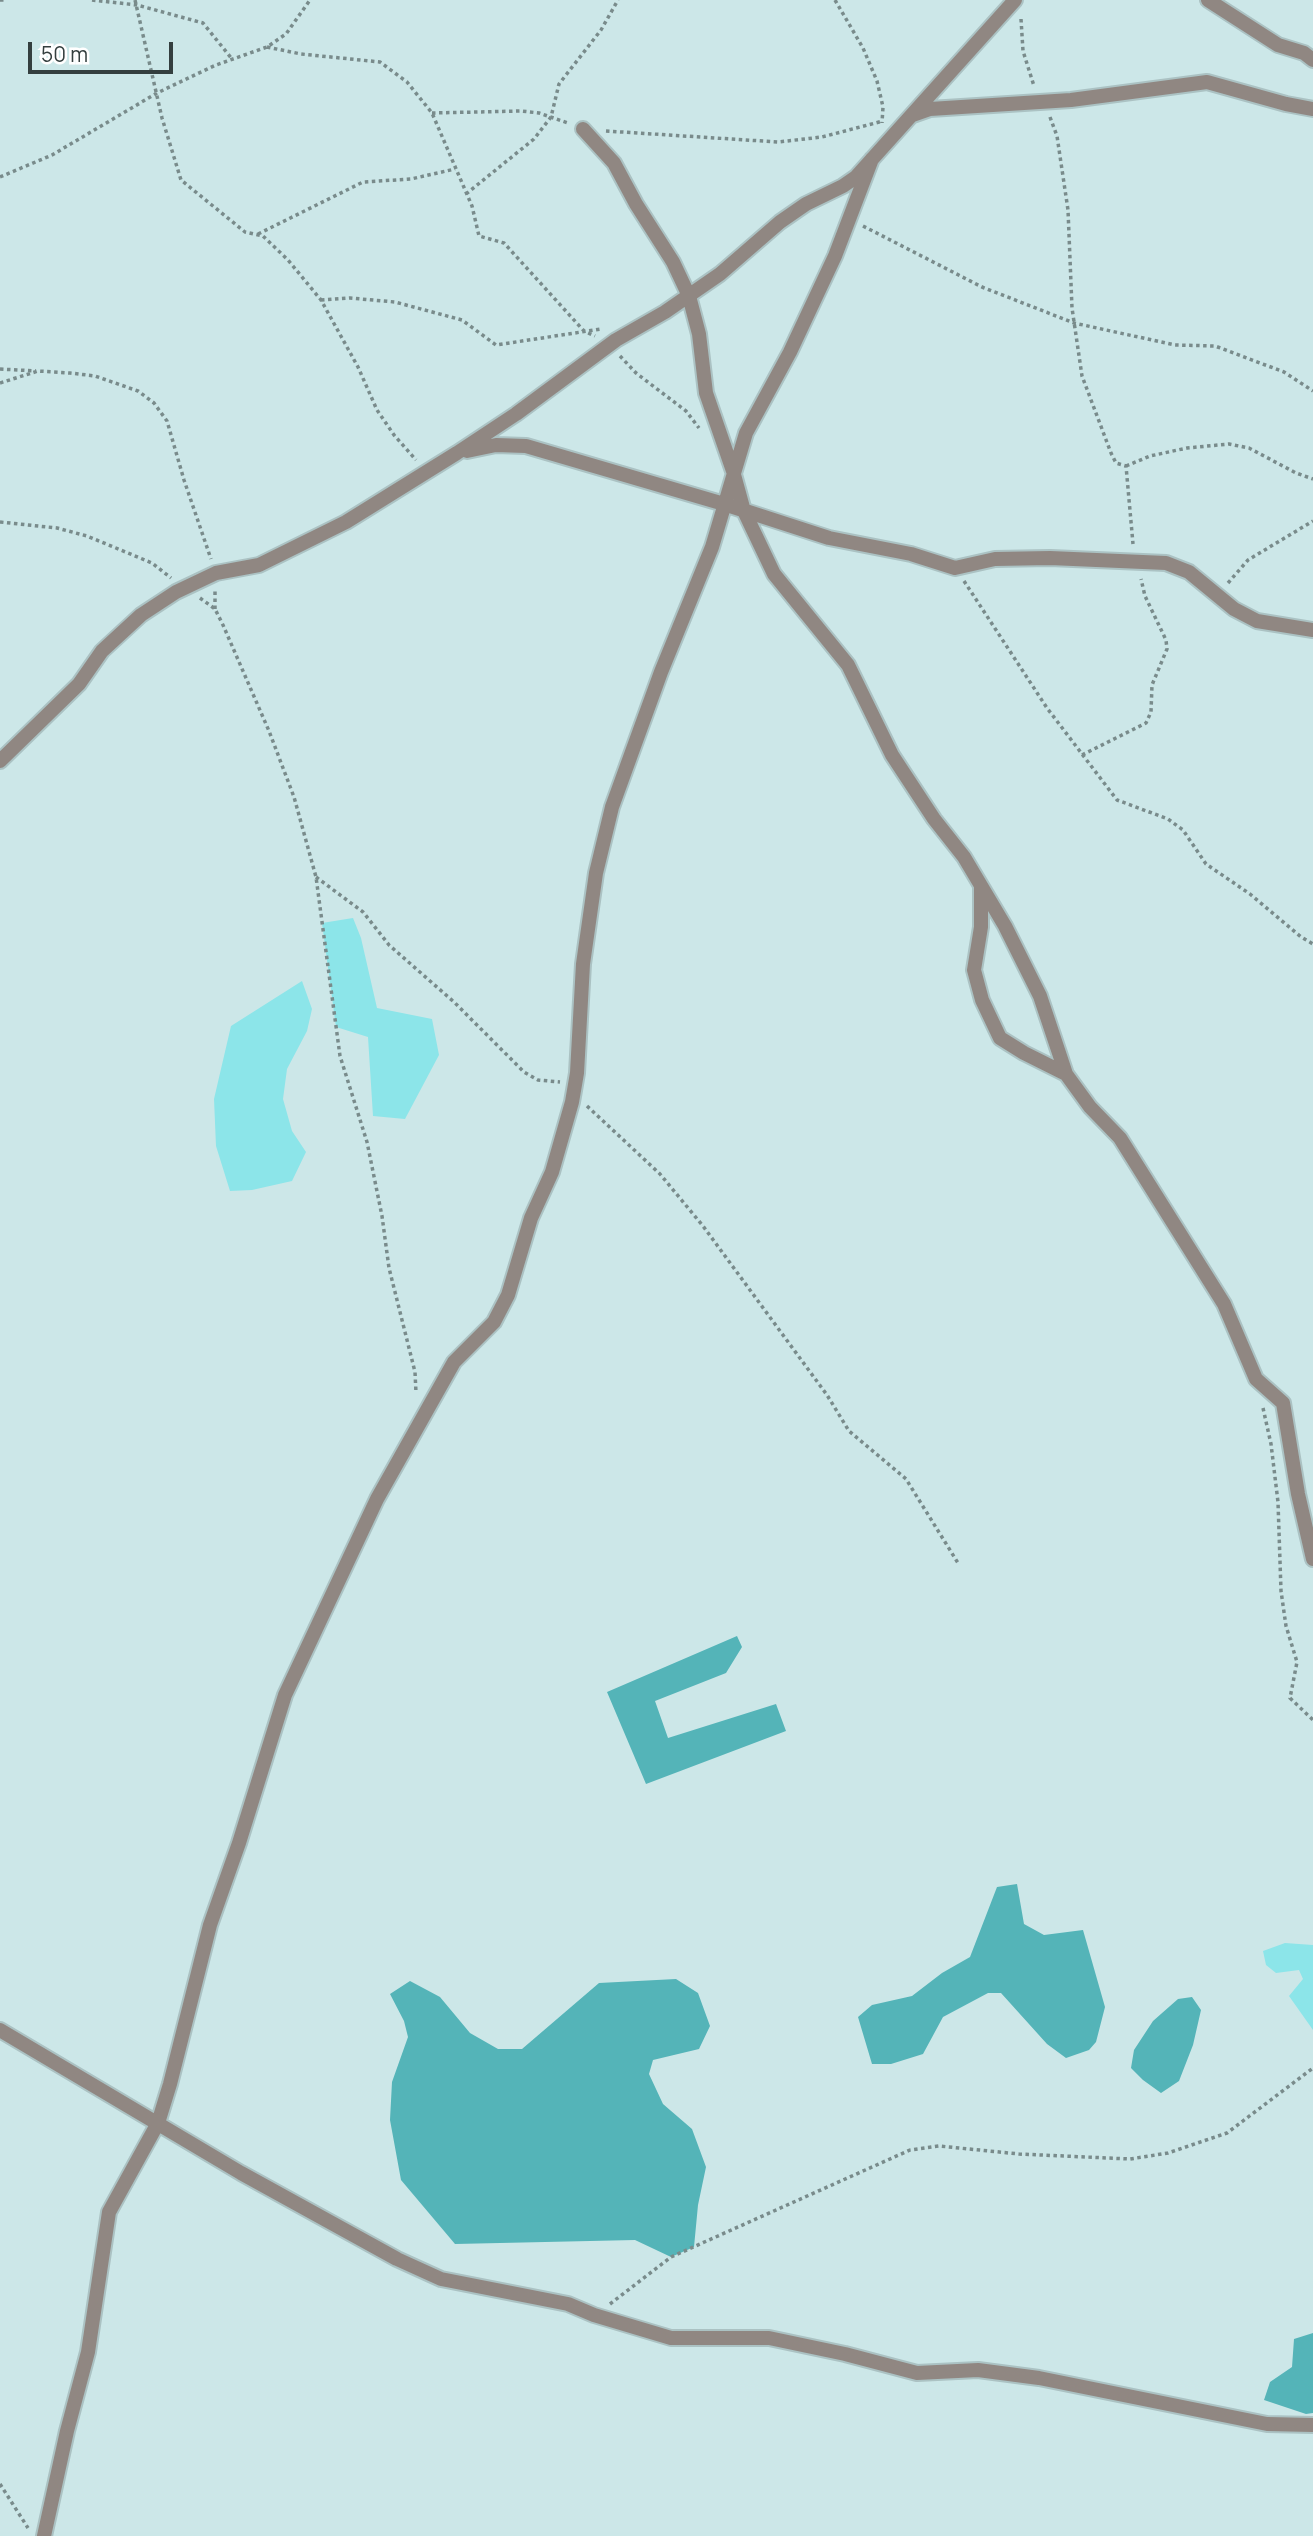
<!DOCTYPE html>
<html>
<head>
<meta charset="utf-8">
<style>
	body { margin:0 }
	#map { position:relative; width:1313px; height:2536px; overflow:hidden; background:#cce7e8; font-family:Manrope,sans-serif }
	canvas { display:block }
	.scale { position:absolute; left:28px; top:42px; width:145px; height:32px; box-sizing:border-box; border:4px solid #343f3f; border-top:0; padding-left:9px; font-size:21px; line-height:24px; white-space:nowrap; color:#343f3f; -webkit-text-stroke:5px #fff; paint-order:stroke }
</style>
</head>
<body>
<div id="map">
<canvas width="1313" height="2536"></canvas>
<div class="scale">50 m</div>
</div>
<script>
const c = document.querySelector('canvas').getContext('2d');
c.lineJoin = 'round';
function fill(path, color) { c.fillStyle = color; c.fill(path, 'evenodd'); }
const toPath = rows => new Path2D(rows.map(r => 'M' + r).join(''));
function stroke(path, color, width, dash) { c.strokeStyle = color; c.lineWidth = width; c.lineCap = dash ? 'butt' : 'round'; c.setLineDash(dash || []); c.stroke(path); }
fill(toPath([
	[353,918,361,938,377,1008,432,1019,439,1055,405,1119,373,1116,368,1037,336,1027,322,923],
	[302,981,312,1009,307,1031,287,1069,283,1099,292,1131,306,1152,292,1181,252,1190,230,1191,216,1146,214,1099,231,1026],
	[1285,1943,1313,1945,1313,2030,1289,1996,1303,1979,1299,1970,1276,1973,1266,1965,1263,1951]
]), '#8ce5e9');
fill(toPath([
	[737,1636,742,1647,726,1673,655,1701,668,1738,776,1704,786,1731,646,1784,607,1692],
	[1017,1884,1024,1924,1044,1935,1083,1930,1105,2007,1096,2042,1089,2050,1066,2058,1047,2044,1001,1993,988,1993,943,2017,923,2054,891,2064,872,2064,858,2017,872,2005,912,1996,942,1973,970,1957,997,1887],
	[676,1979,698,1993,710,2026,699,2049,653,2060,649,2074,663,2104,692,2129,706,2167,698,2205,694,2247,671,2257,635,2240,455,2244,401,2180,390,2120,392,2082,408,2037,404,2021,390,1994,410,1981,440,1997,470,2033,498,2049,522,2049,599,1983],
	[1192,1997,1201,2010,1193,2045,1179,2081,1161,2093,1143,2080,1131,2068,1134,2050,1153,2021,1178,1999],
	[1313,2333,1313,2413,1306,2414,1264,2400,1270,2382,1292,2367,1294,2339]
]), '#54b4b8');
const minor = toPath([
	[1208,0,1278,45,1304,53,1313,60],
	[913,115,930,109,1071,100,1207,82,1286,104,1313,109],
	[583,129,614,163,636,204,673,262,689,296,699,334,706,393,733,471,744,511,774,574,848,665,892,755,934,819,964,857,1005,926,1040,996,1066,1074,1090,1107,1120,1138,1224,1304,1256,1379,1283,1403,1298,1494,1313,1559],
	[467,451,496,445,526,446,724,504,829,538,911,554,955,568,995,559,1050,558,1166,563,1189,572,1234,609,1257,621,1313,630],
	[0,761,79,684,102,651,141,615,176,592,216,573,259,565,346,522,457,453,516,414,616,340,665,312,720,274,780,222,806,204,843,186,856,177,1015,0],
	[981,888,981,927,974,970,982,1000,1000,1038,1024,1053,1066,1074],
	[0,2030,241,2173,397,2259,441,2279,568,2304,594,2315,671,2338,769,2338,845,2354,917,2373,978,2370,1039,2378,1267,2424,1313,2425],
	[44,2536,67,2431,88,2352,109,2212,158,2123,170,2084,210,1925,239,1843,285,1695,377,1499,454,1362,494,1322,508,1295,531,1218,552,1172,572,1102,577,1073,583,964,596,873,612,807,661,672,712,547,746,433,790,352,835,256,872,159]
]);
stroke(minor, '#abc2c3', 18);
stroke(toPath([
	[0,0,4,0],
	[92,0,137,5,203,23,232,59],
	[135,0,162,118,181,180,245,232,263,236,288,260,321,300,358,367,377,410,394,435,416,460],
	[835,0,863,48,877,81,883,107,882,123],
	[1021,19,1023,51,1034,86],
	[267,47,301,54,380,62,407,82,432,113,472,206,479,236,504,243,584,331,595,336],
	[432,113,521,111,539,113,568,123],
	[1050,117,1057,136,1068,210,1072,308,1082,376,1111,453,1116,463,1126,466,1133,544],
	[606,131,778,142,822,137,883,121],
	[0,177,52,155,157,93,216,65,267,47,286,34,310,0],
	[466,194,534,139,551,117,559,84,601,30,618,0],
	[863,226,982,287,1074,323,1175,345,1215,346,1284,372,1313,391],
	[258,234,363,182,411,179,455,169],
	[321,300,350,298,395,302,462,320,496,345,601,329],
	[620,356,636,373,686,411,699,428],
	[0,369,36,371],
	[0,383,38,371,70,373,95,376,138,391,154,403,167,421,184,480,211,559],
	[1126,466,1150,456,1187,448,1229,444,1249,448,1296,473,1313,479],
	[0,522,57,528,87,536,152,563,171,578],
	[964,581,1047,708,1117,800,1168,819,1183,830,1206,864,1250,894,1301,937,1313,944],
	[1228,583,1248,560,1313,521],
	[200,598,215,609,223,625,269,731,294,797,316,877,340,1056,367,1142,382,1216,389,1268,415,1372,416,1393],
	[215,609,215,590],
	[1082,755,1146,723,1151,712,1152,685,1167,649,1166,640,1145,596,1141,579],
	[316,877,363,912,389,945,454,1002,524,1072,538,1080,560,1082],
	[587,1106,660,1174,703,1226,827,1395,849,1431,906,1479,958,1563],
	[1263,1408,1271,1444,1278,1502,1281,1591,1286,1626,1297,1662,1290,1698,1313,1720],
	[610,2304,671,2257,910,2150,939,2146,1019,2154,1130,2159,1168,2153,1227,2133,1313,2068],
	[0,2484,28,2528]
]), '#798b8b', 3.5, [3.5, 3.5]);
stroke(minor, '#908782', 14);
</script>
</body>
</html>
